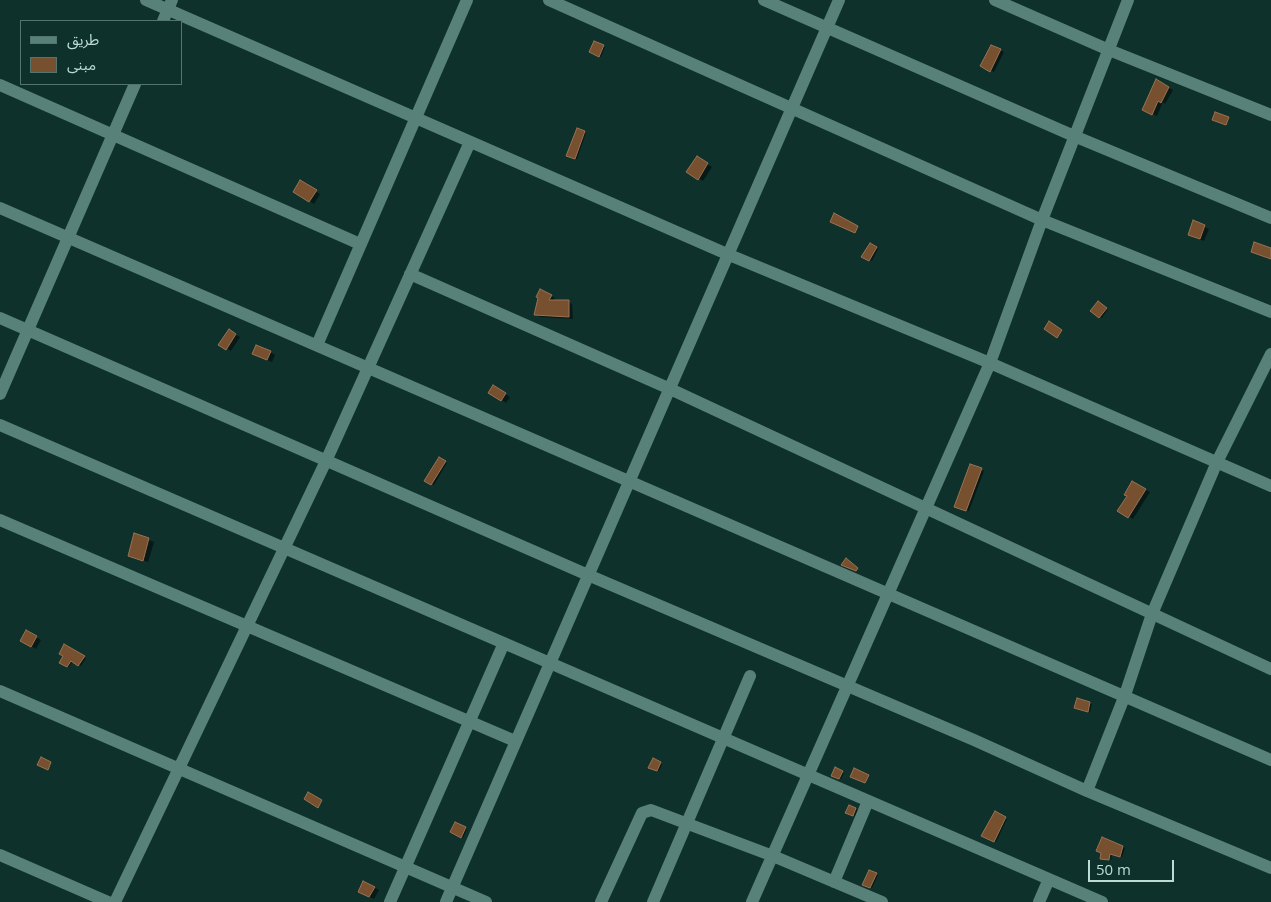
<!DOCTYPE html>
<html>
<head>
<meta charset="utf-8">
<style>
	body { margin:0 }
	#map { position:relative; width:1271px; height:902px; overflow:hidden; background:#0e312b; font-family:"Open Sans","Noto Sans Arabic",sans-serif }
	canvas { display:block }
	.legend { position:absolute; left:20px; top:20px; width:162px; height:65px; box-sizing:border-box; background:#0e312b; border:1px solid #54756f; margin:0; padding:6px 9px; list-style:none; font-size:15px; color:#bcdcd4 }
	.legend li { display:flex; align-items:center; gap:10px; height:25px }
	.legend b { width:25px; border:1px solid #54756f }
	.scale { position:absolute; left:1088px; top:860px; width:86px; height:22px; box-sizing:border-box; border:2px solid #bcdcd4; border-top:0; padding-left:6px; font-size:15px; line-height:18px; white-space:nowrap; color:#bcdcd4; -webkit-text-stroke:4px #0e312b; paint-order:stroke }
</style>
</head>
<body>
<div id="map">
<canvas width="1271" height="902"></canvas>
<ul class="legend">
<li><b style="height:6px;background:#588279"></b>طريق</li>
<li><b style="height:14px;background:#775030"></b>مبنى</li>
</ul>
<div class="scale">50 m</div>
</div>
<script>
const c = document.querySelector('canvas').getContext('2d');
c.lineJoin = 'round';
function fill(path, color) { c.fillStyle = color; c.fill(path, 'evenodd'); }
const toPath = rows => new Path2D(rows.map(r => 'M' + r).join(''));
function stroke(path, color, width, dash) { c.strokeStyle = color; c.lineWidth = width; c.lineCap = dash ? 'butt' : 'round'; c.setLineDash(dash || []); c.stroke(path); }
fill(toPath([
	[595,42,605,47,601,57,590,52],
	[1000,50,1004,52,994,72,981,66],
	[1157,81,1173,90,1165,104,1163,102,1157,116,1148,112],
	[584,132,586,133,577,159,570,157],
	[697,158,712,167,703,181,688,172],
	[301,182,320,194,314,204,295,191],
	[1194,222,1209,229,1204,241,1194,237],
	[870,244,878,249,872,261,863,257],
	[541,290,555,298,553,302,568,302,572,304,573,319,540,317,536,315],
	[1098,303,1108,309,1102,318,1092,311],
	[229,331,240,337,231,351,220,344],
	[270,352,275,355,272,362,258,356],
	[494,387,510,397,506,403,490,392],
	[439,458,447,463,434,485,426,480],
	[971,465,984,471,969,511,959,508],
	[1133,483,1150,492,1133,519,1119,511,1128,495],
	[135,535,154,542,148,562,129,556],
	[26,632,41,640,36,649,21,640],
	[65,646,86,658,81,666,73,661,69,667,60,662,64,655],
	[1078,700,1092,704,1090,712,1077,708],
	[653,760,662,764,659,771,650,767],
	[836,769,844,773,841,779,833,775],
	[850,806,858,810,855,816,847,812],
	[995,813,1007,819,996,842,982,835],
	[456,823,467,829,463,838,451,831],
	[1102,838,1125,848,1122,857,1112,854,1111,860,1104,859],
	[870,871,878,875,872,888,864,884],
	[364,882,379,890,374,899,359,891]
]), '#0007');
const building = toPath([
	[594,41,604,45,599,57,589,52,594,41],
	[991,45,1001,49,990,72,980,66,991,45],
	[1156,79,1169,87,1161,103,1158,101,1152,115,1142,110,1156,79],
	[1215,112,1229,117,1226,125,1212,120,1215,112],
	[577,128,585,131,575,159,566,156,577,128],
	[697,156,708,163,698,180,686,172,697,156],
	[300,180,317,190,309,202,293,192,300,180],
	[834,213,858,226,855,233,830,222,834,213],
	[1193,220,1205,225,1200,239,1188,235,1193,220],
	[1254,242,1271,248,1271,259,1251,252,1254,242],
	[870,243,877,247,869,261,861,257,870,243],
	[540,289,552,295,549,300,569,300,569,317,534,315,538,298,536,297,540,289],
	[1098,301,1107,308,1099,318,1090,311,1098,301],
	[1049,321,1062,330,1057,338,1044,329,1049,321],
	[229,329,236,334,226,350,218,345,229,329],
	[256,345,271,351,267,360,252,354,256,345],
	[493,385,506,393,501,401,488,393,493,385],
	[439,457,446,461,431,485,424,481,439,457],
	[970,464,982,468,966,511,954,507,970,464],
	[1132,481,1146,489,1128,518,1117,511,1127,496,1124,495,1132,481],
	[134,533,149,538,143,561,128,556,134,533],
	[846,558,858,568,856,571,841,565,846,558],
	[26,630,37,636,31,647,20,641,26,630],
	[64,644,85,656,78,666,71,661,67,667,59,663,63,656,59,654,64,644],
	[1077,698,1090,702,1088,712,1074,708,1077,698],
	[41,757,51,762,48,770,37,765,41,757],
	[653,758,661,762,657,771,648,768,653,758],
	[835,767,843,771,839,779,831,776,835,767],
	[854,768,869,775,865,783,850,777,854,768],
	[308,792,322,800,318,808,304,799,308,792],
	[849,805,856,808,853,816,845,813,849,805],
	[995,811,1006,817,994,842,981,836,995,811],
	[455,822,466,827,461,838,450,832,455,822],
	[1102,837,1123,846,1120,857,1110,854,1109,860,1100,859,1101,853,1096,851,1102,837],
	[869,870,877,873,870,888,862,885,869,870],
	[363,881,375,887,369,897,358,892,363,881]
]);
fill(building, '#775030');
stroke(building, '#9b7252', 1);
stroke(toPath([
	[146,0,727,254,990,363,1271,486],
	[549,0,1042,220,1271,312],
	[764,0,1074,136,1271,218],
	[995,0,1109,50,1271,115],
	[163,21,172,0],
	[0,85,360,244],
	[0,208,1271,760],
	[410,274,668,388,1271,669],
	[0,318,588,575,974,740,1087,791,1271,868],
	[317,345,467,0],
	[0,394,135,84],
	[0,425,1102,902],
	[0,520,515,741],
	[0,691,486,902],
	[1087,791,1125,695,1152,614,1217,462,1271,354],
	[0,855,108,902],
	[834,882,868,801],
	[115,902,326,461,470,142],
	[390,902,504,643],
	[446,902,839,0],
	[601,902,642,813,651,810,773,856,882,902],
	[653,902,750,676],
	[752,902,990,363,1042,220,1128,0],
	[1039,902,1049,879]
]), '#588279', 12);
</script>
</body>
</html>
